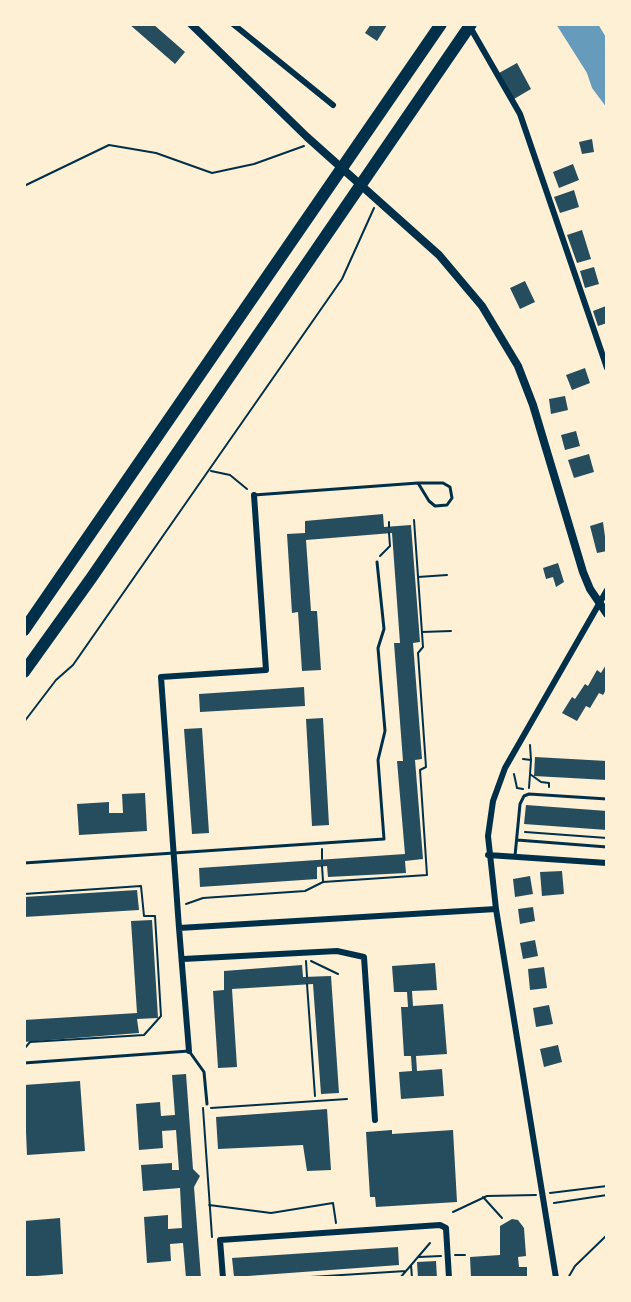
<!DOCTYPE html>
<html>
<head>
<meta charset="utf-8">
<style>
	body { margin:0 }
	#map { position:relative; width:631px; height:1302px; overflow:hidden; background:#fdf0d5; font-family:"Times New Roman",serif }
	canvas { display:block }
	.frame { position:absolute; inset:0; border:26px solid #fdf0d5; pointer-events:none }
</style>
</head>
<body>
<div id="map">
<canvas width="631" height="1302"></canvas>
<div class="frame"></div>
</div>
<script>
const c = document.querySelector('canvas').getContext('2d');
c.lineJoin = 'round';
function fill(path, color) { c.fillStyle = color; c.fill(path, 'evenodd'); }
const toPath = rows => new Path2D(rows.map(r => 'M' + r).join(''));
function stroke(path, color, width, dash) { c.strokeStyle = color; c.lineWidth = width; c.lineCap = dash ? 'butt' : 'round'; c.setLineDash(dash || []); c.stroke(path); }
fill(toPath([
	[556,24,598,24,607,39,607,108,592,88,587,73]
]), '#669bbc');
fill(toPath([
	[129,24,153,24,185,52,175,64],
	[371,24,387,25,377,41,365,33],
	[517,63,531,89,514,99,499,73],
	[592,139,594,152,582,154,579,142],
	[573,164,579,180,559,188,553,172],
	[574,190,579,207,560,213,554,197],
	[582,230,591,259,577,263,567,235],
	[594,267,599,284,585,288,580,271],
	[525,281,535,302,520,309,510,288],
	[606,306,607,323,598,326,593,311],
	[585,368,590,383,572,390,566,375],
	[565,396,568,410,551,414,549,399],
	[576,431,580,446,565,450,561,435],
	[589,454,594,472,574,478,568,460],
	[383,514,384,527,411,525,420,642,413,643,422,759,415,760,423,859,405,861,406,873,328,877,327,866,317,867,317,879,200,887,199,868,405,854,397,761,403,761,394,643,400,643,392,533,306,540,311,611,317,611,321,670,302,671,298,612,292,613,287,534,305,533,305,521],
	[603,522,607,551,597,553,590,526],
	[558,563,564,582,556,587,553,577,546,579,543,568],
	[607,663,607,688,603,695,599,693,590,708,586,706,577,721,562,713,572,697,575,699,585,684,588,686,597,670,601,673],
	[304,687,305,706,200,712,199,694],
	[323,718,329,825,312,826,306,719],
	[202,728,209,833,192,834,184,729],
	[535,757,607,761,607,780,534,776],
	[145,793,147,831,79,835,77,804,109,802,109,813,123,813,122,794],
	[526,805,607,811,607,830,524,824],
	[562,871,564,894,542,896,540,872],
	[530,876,533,894,515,897,513,879],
	[137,890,139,910,24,917,24,897],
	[533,907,535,921,520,924,518,909],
	[152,920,158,1018,137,1019,139,1033,24,1042,24,1020,137,1013,131,921],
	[535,940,538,956,523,959,520,943],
	[435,963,437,990,412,991,413,1006,443,1004,447,1054,416,1056,417,1071,442,1069,444,1096,401,1099,399,1072,412,1071,411,1056,404,1056,401,1007,408,1007,407,992,394,992,392,966],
	[302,965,303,977,331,976,339,1093,321,1094,313,984,232,989,237,1067,218,1068,213,991,224,990,224,971],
	[544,967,547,988,530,990,528,969],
	[549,1005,553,1024,536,1027,533,1008],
	[558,1045,562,1062,544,1067,540,1049],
	[186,1074,193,1169,200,1176,194,1187,201,1278,186,1278,183,1243,170,1244,171,1261,147,1263,144,1217,168,1215,168,1229,182,1228,180,1188,143,1191,141,1165,172,1163,172,1170,179,1170,176,1130,162,1131,163,1148,139,1150,136,1104,160,1102,161,1116,175,1115,172,1075],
	[80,1081,85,1151,27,1155,24,1085],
	[327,1109,331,1170,307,1171,303,1145,218,1149,216,1117],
	[392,1130,392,1134,453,1130,457,1202,376,1207,375,1197,370,1197,366,1132],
	[60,1218,63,1274,24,1277,24,1221],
	[512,1219,518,1220,524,1228,526,1256,518,1257,519,1267,527,1267,527,1278,471,1278,470,1257,500,1255,500,1226],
	[398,1247,399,1265,234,1277,232,1258],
	[436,1261,437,1278,418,1278,417,1262]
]), '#264d5e');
stroke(toPath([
	[24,186,109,145,156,153,212,173,254,164,304,146],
	[211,471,230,475,247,489],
	[389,522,389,527],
	[380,556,390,546,389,533],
	[418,577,447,575],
	[422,632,451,631],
	[24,722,56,680,73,665,342,279,374,208],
	[530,745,531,760],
	[523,759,531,760,529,788],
	[514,774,517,788,523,789],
	[530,774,541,782,549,783,549,787],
	[525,832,607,838],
	[322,849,322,859],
	[322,866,323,881],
	[24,894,141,886,144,916,155,916,161,1016,144,1035,30,1042,24,1049],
	[186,904,203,898,305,891,323,882,427,875,420,770,426,767,418,653,423,647,414,520],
	[306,961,307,977],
	[311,961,338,974],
	[307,984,315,1096],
	[203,1108,212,1237],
	[211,1108,347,1099],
	[550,1193,607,1186],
	[483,1197,502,1218],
	[554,1203,607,1195],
	[209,1205,271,1213,333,1203,336,1223],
	[453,1212,487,1196,536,1195],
	[455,1255,465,1255],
	[419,1257,441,1256],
	[411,1265,412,1278],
	[294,1278,406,1271],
	[400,1278,430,1243],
	[568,1278,575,1266,607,1235]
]), '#003049', 2);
stroke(toPath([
	[254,495,418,483,429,501,435,506,447,505,452,498,450,487,443,483,418,483],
	[517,840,607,847],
	[515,856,520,804,524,796,529,794,607,799],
	[24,863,384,839,378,760,385,731,378,648,384,629,377,562],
	[24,1063,189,1051,204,1072,207,1104]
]), '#003049', 3);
stroke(toPath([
	[233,24,333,105],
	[470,27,520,114,607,368],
	[254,495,266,670,161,677,179,928,496,909],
	[488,855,607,863],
	[179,928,189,1051],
	[183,959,337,951,364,957,375,1120],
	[223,1278,220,1240,440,1225,446,1228,449,1278],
	[556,1278,496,909,488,836,493,801,505,768,607,590]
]), '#003049', 6);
stroke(toPath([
	[191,24,307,137,439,255,482,306,518,366,533,405,583,572,590,589,607,614]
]), '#003049', 8);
stroke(toPath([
	[24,630,441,24],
	[24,672,92,577,471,24]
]), '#003049', 12);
</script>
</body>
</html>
